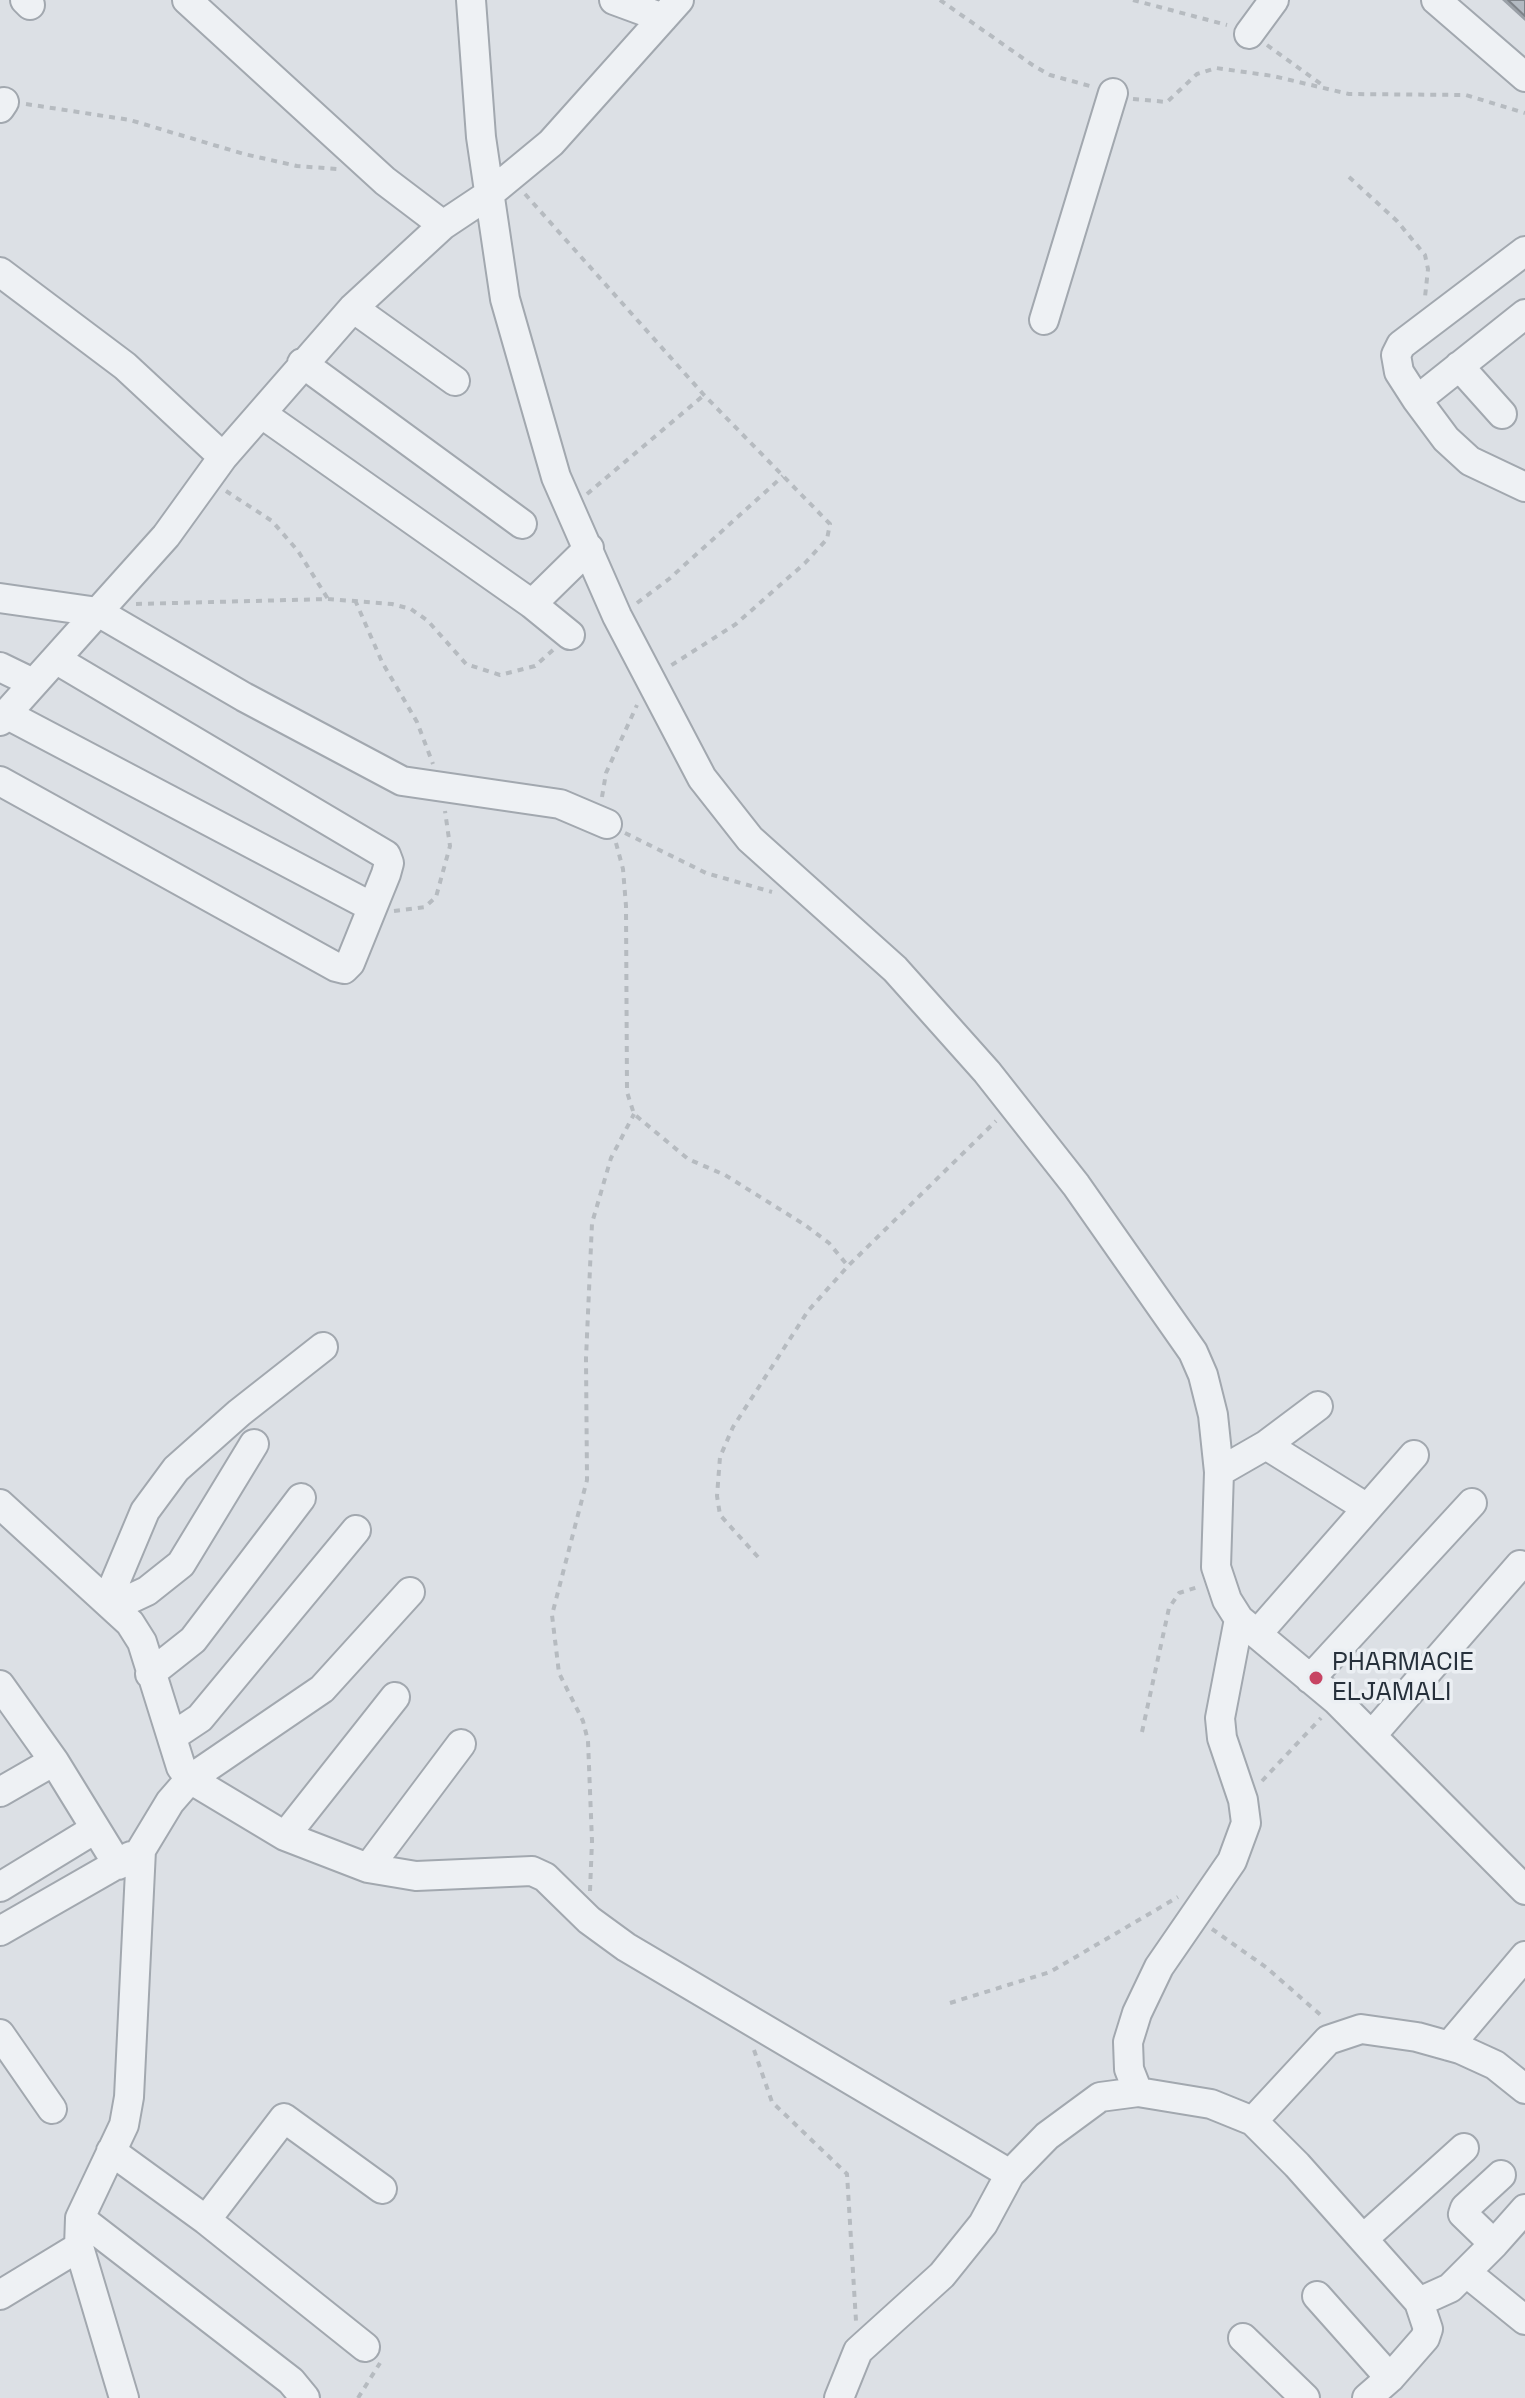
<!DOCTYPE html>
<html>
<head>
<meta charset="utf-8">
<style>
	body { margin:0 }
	canvas { display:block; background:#dce0e5 }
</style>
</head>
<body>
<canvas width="1525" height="2398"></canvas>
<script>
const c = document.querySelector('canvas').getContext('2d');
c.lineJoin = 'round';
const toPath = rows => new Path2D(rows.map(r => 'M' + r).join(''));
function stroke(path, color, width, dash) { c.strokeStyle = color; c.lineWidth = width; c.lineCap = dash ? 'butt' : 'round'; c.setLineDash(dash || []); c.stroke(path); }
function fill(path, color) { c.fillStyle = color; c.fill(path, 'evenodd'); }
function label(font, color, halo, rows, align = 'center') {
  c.font = font + ' "Space Grotesk",sans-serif'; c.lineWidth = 7; c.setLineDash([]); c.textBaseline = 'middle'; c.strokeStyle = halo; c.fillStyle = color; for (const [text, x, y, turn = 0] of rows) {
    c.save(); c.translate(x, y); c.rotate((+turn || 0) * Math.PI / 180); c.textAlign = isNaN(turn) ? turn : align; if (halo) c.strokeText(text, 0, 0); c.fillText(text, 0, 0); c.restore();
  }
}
const minor = toPath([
	[25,0,30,5],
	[187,0,385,181,443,225],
	[471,0,481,137,505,299,556,477,617,616,702,778,750,839,895,969,987,1072,1076,1185,1193,1352,1203,1375,1213,1415,1219,1472,1216,1567,1227,1600,1239,1619,1336,1700,1525,1890],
	[614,0,663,18],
	[1436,0,1525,77],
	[1249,34,1274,0],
	[0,108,4,102],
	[0,272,125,366,223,457],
	[353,308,455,381],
	[1525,314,1417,400,1446,439,1470,461,1525,487],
	[1044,320,1113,93],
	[302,363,522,524],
	[1459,366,1502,414],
	[1417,400,1399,372,1396,355,1401,345,1525,251],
	[262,414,532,604],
	[0,598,98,612,244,697,402,781,560,804,607,824],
	[570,635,532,604,589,548],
	[0,667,33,683],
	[6,714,372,907],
	[0,721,166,536,223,457,353,308,443,225,488,195,551,143,679,0],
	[0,781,336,967,344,969,350,963,386,874,389,863,386,855,57,660],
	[1266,1445,1367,1508],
	[1219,1472,1266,1445,1318,1406],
	[0,1504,130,1623,142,1642,181,1767,190,1779,285,1836,368,1868,416,1876,532,1871,545,1877,589,1920,626,1947,1010,2174],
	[108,1599,145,1511,176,1469,239,1413,323,1347],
	[115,1606,147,1591,181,1564,254,1444],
	[1258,1633,1414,1455],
	[150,1674,193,1640,301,1498],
	[1310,1679,1472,1503],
	[0,1685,54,1761,118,1865],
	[1372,1735,1520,1565],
	[173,1736,200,1718,356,1530],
	[0,1792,54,1761],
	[285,1836,395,1697],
	[368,1868,461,1744],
	[0,1887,95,1829],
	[0,1931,131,1856],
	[0,2034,52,2109],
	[1449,2046,1525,1956],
	[1138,2092,1129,2069,1128,2042,1137,2013,1159,1967,1232,1861,1246,1823,1243,1800,1222,1738,1220,1718,1239,1619],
	[1253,2121,1328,2040,1361,2029,1417,2037,1460,2049,1495,2065,1525,2089],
	[111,2151,206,2220,365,2347],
	[80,2218,291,2381,305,2398],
	[206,2220,284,2118,382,2189],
	[1363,2239,1464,2148],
	[1494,2244,1525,2209],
	[1467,2273,1525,2320],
	[0,2295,79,2247],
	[1317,2296,1390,2378],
	[1419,2302,1450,2288,1494,2244,1463,2214,1465,2208,1501,2175],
	[1243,2338,1305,2398],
	[124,2398,79,2247,80,2218,124,2125,129,2097,141,1850,170,1802,190,1779,322,1689,410,1592],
	[839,2398,858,2351,942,2275,983,2224,1010,2174,1047,2136,1100,2097,1138,2092,1211,2104,1253,2121,1297,2165,1419,2302,1428,2329,1425,2338,1390,2378,1367,2398]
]);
stroke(minor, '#a2a8af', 32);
stroke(toPath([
	[940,0,1034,66,1050,75,1090,86],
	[1133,0,1227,25],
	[1267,45,1325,87],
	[1133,99,1167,102,1197,74,1216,68,1273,76,1349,94,1466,95,1525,113],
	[26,104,130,120,244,154,297,166,337,169],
	[1349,177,1397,221,1425,255,1428,269,1425,297],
	[525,194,704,395,830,524,827,539,805,563,736,624,667,668],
	[226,491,272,521,298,551,328,599],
	[587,494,704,395],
	[355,600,382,662,417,722,433,764],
	[637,603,669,579,783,476],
	[136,604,328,599,392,604,411,609,428,621,466,664,500,675,535,666,553,650],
	[602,797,606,773,637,705],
	[625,833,706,873,772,892],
	[616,843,623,869,626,906,627,1092,634,1114,688,1159,725,1175,805,1225,829,1243,848,1266],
	[394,911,425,907,436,897,450,846,445,811],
	[758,1557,720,1515,717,1496,720,1457,733,1427,808,1311,848,1266,996,1121],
	[1142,1732,1169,1608,1179,1593,1198,1587],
	[1262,1781,1321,1718],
	[590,1891,592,1841,588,1741,583,1721,559,1673,552,1615,587,1480,586,1358,592,1223,611,1158,634,1114],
	[1212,1929,1267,1968,1324,2018],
	[950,2003,1050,1972,1178,1897],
	[754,2050,772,2102,847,2174,856,2321],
	[358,2398,380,2363]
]), '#b6bbc0', 4, [6, 6]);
stroke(minor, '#eef1f4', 28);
fill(toPath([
	[1502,0,1525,0,1525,21]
]), '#9aa0a7');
const building = toPath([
	[1508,0,1525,0,1525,16,1508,0]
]);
fill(building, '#b3bac2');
stroke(building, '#7d8288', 2);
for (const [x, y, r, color] of [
	[1316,1678,8,"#c74463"]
]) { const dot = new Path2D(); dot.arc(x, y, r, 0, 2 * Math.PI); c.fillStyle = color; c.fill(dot); stroke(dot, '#ebeff3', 3); }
label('26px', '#26303b', '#ebeff3', [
	["PHARMACIE",1332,1663],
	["ELJAMALI",1332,1693]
], 'left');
</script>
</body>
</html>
